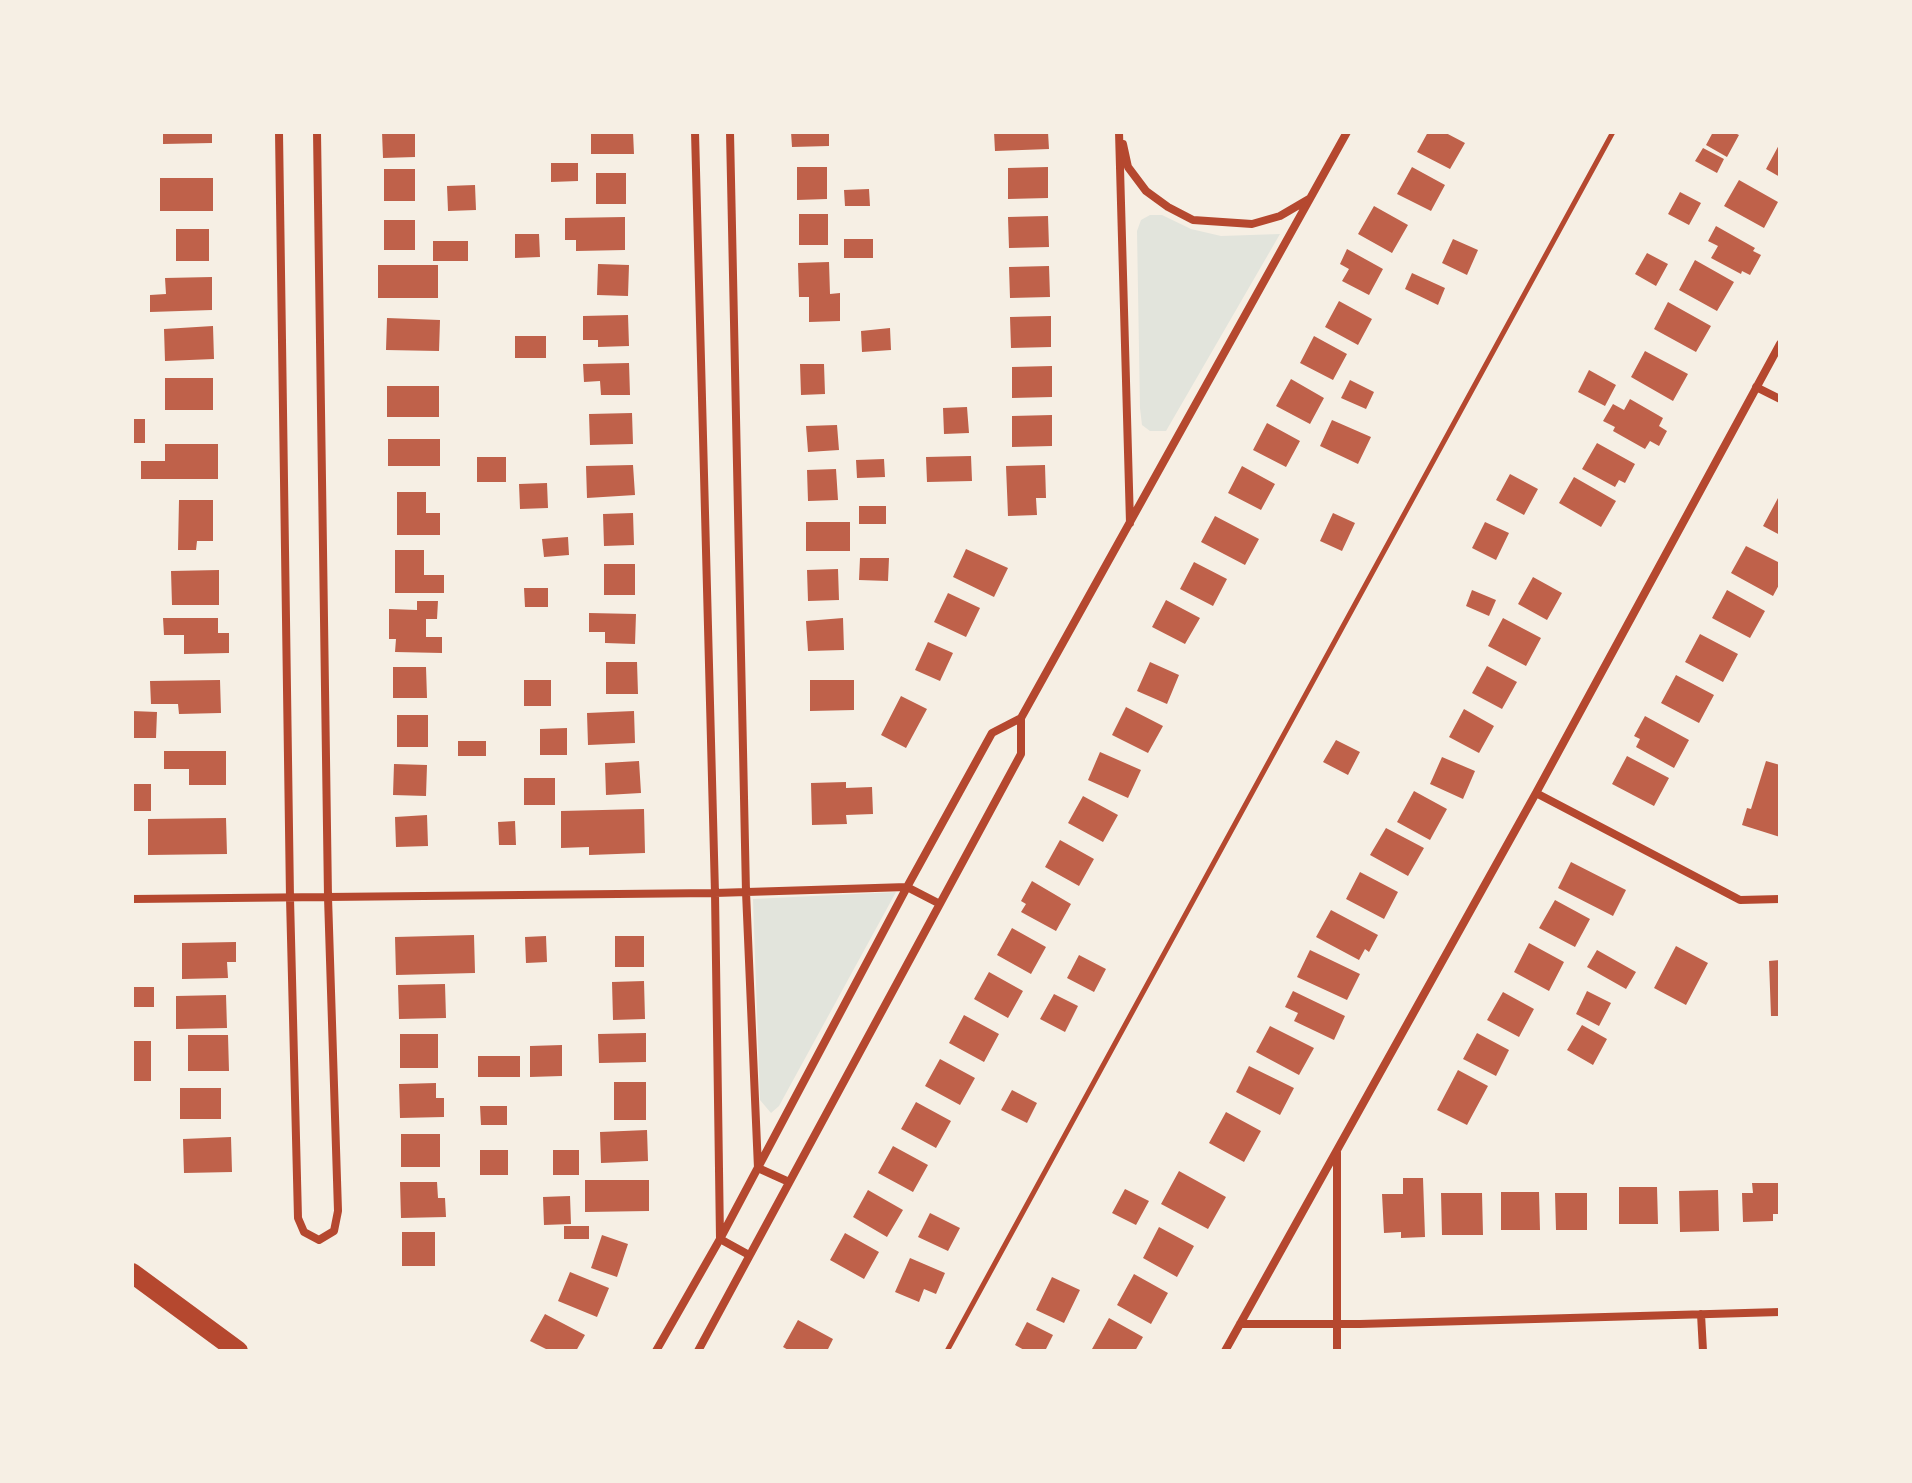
<!DOCTYPE html>
<html>
<head>
<meta charset="utf-8">
<style>
	body { margin:0 }
	#map { position:relative; width:1912px; height:1483px; overflow:hidden; background:#f6efe4; font-family:Lora,serif }
	canvas { display:block }
	.frame { position:absolute; inset:0; border:134px solid #f6efe4; pointer-events:none }
</style>
</head>
<body>
<div id="map">
<canvas width="1912" height="1483"></canvas>
<div class="frame"></div>
</div>
<script>
const c = document.querySelector('canvas').getContext('2d');
c.lineJoin = 'round';
function fill(path, color) { c.fillStyle = color; c.fill(path, 'evenodd'); }
const toPath = rows => new Path2D(rows.map(r => 'M' + r).join(''));
function stroke(path, color, width, dash) { c.strokeStyle = color; c.lineWidth = width; c.lineCap = dash ? 'butt' : 'round'; c.setLineDash(dash || []); c.stroke(path); }
fill(toPath([
	[1150,215,1162,215,1191,229,1221,236,1280,234,1166,431,1150,431,1142,425,1140,408,1137,231,1141,220],
	[896,892,779,1106,771,1113,760,1100,753,899]
]), '#e2e4dc');
fill(toPath([
	[163,132,212,132,212,143,163,144],
	[382,132,415,132,415,157,383,158],
	[591,132,633,132,634,154,591,154],
	[791,132,829,132,829,146,792,147],
	[994,132,1048,132,1049,149,995,151],
	[1428,132,1444,132,1465,143,1450,169,1417,152],
	[1713,132,1733,132,1739,135,1727,157,1706,145],
	[1780,143,1780,177,1766,169],
	[1703,148,1724,159,1717,173,1695,161],
	[551,163,578,163,578,181,551,182],
	[797,167,827,167,827,199,797,200],
	[1048,167,1048,198,1008,199,1008,168],
	[1412,167,1445,185,1431,211,1397,194],
	[384,169,415,169,415,201,384,201],
	[596,173,626,173,626,204,596,204],
	[160,178,213,178,213,211,160,211],
	[1739,180,1778,202,1764,228,1724,206],
	[475,185,476,210,448,211,447,186],
	[869,189,870,206,845,206,844,190],
	[1680,192,1701,203,1689,225,1668,214],
	[1374,206,1408,225,1392,253,1358,234],
	[799,214,828,214,828,245,799,245],
	[1048,216,1049,247,1009,248,1008,217],
	[625,217,625,250,576,251,576,240,565,240,565,218],
	[384,220,415,220,415,250,384,250],
	[1716,226,1755,248,1753,251,1761,255,1750,275,1742,271,1741,274,1711,258,1718,246,1708,241],
	[176,229,209,229,209,261,176,261],
	[515,234,539,234,540,257,515,258],
	[844,239,873,239,873,258,844,258],
	[1453,239,1478,250,1467,275,1442,263],
	[433,241,468,241,468,261,433,261],
	[1347,249,1383,269,1369,295,1342,281,1349,269,1340,264],
	[1647,253,1668,264,1656,286,1635,274],
	[1695,260,1734,282,1717,311,1679,290],
	[829,262,830,294,840,293,840,321,809,322,809,297,799,297,798,263],
	[598,264,629,265,628,296,597,295],
	[378,265,438,265,438,298,378,298],
	[1049,266,1050,297,1010,298,1009,267],
	[1412,273,1445,288,1438,305,1405,289],
	[212,277,212,310,150,312,150,295,166,294,165,278],
	[1339,301,1372,319,1358,345,1325,327],
	[1668,302,1711,326,1696,352,1654,329],
	[628,315,629,346,598,347,598,340,583,340,583,316],
	[1051,316,1051,347,1011,348,1010,317],
	[387,318,440,320,439,351,386,350],
	[213,326,214,359,165,361,164,329],
	[890,328,891,350,862,352,861,331],
	[515,336,546,336,546,358,515,358],
	[1314,336,1347,354,1333,380,1300,363],
	[1645,351,1688,374,1673,401,1631,377],
	[629,363,630,395,601,395,600,381,584,382,583,364],
	[800,364,824,364,825,394,801,395],
	[1052,366,1052,397,1012,398,1012,367],
	[1589,370,1616,385,1605,406,1578,392],
	[165,378,213,378,213,410,165,410],
	[1291,379,1324,398,1310,424,1276,406],
	[1350,380,1374,392,1366,409,1341,398],
	[387,386,439,386,439,417,387,417],
	[1630,399,1663,418,1659,426,1667,431,1659,446,1650,441,1645,449,1613,431,1615,427,1603,421,1613,404,1624,410],
	[967,407,969,433,944,434,943,408],
	[632,413,633,444,590,445,589,414],
	[1052,415,1052,446,1012,447,1012,416],
	[132,419,145,419,145,443,132,443],
	[1332,420,1371,437,1358,464,1320,446],
	[1267,423,1300,441,1286,467,1253,450],
	[837,425,839,450,808,452,806,426],
	[388,439,440,439,440,466,388,466],
	[1597,443,1635,464,1625,483,1619,480,1615,487,1582,469],
	[165,444,218,444,218,479,141,479,141,461,165,461],
	[971,456,972,481,927,482,926,457],
	[477,457,506,457,506,482,477,482],
	[884,459,885,477,857,478,856,460],
	[633,465,635,495,587,498,586,466],
	[1045,465,1046,498,1036,498,1037,515,1008,516,1006,466],
	[1242,466,1275,484,1261,510,1228,493],
	[836,469,838,500,808,501,807,470],
	[1510,474,1538,489,1524,515,1496,500],
	[1574,477,1616,501,1601,527,1559,503],
	[547,483,548,508,520,509,519,484],
	[397,492,426,492,426,513,440,513,440,535,397,535],
	[1778,498,1780,500,1780,535,1763,526],
	[179,500,213,500,213,541,197,541,196,550,178,550],
	[859,506,886,506,886,524,859,524],
	[633,513,634,545,604,546,603,514],
	[1333,513,1355,523,1342,551,1320,541],
	[1215,516,1259,539,1245,565,1201,542],
	[806,522,850,522,850,551,806,551],
	[1485,522,1509,533,1496,560,1472,548],
	[568,537,569,555,544,557,542,539],
	[1746,546,1780,563,1780,583,1773,596,1731,573],
	[966,549,1008,568,994,597,953,577],
	[395,550,424,550,424,575,444,575,444,593,395,593],
	[860,558,889,558,888,581,859,580],
	[1194,562,1227,579,1213,606,1180,589],
	[604,564,635,564,635,595,604,595],
	[838,569,839,600,808,601,807,570],
	[219,570,219,605,172,605,171,571],
	[1533,577,1562,593,1547,620,1518,604],
	[524,588,548,588,548,607,525,607],
	[1472,590,1496,600,1489,616,1466,606],
	[1727,590,1765,611,1750,638,1712,618],
	[948,593,980,608,966,637,934,622],
	[1166,600,1200,618,1185,644,1152,627],
	[417,601,438,601,437,619,426,619,426,637,442,637,442,653,395,652,396,639,389,639,389,609,417,610],
	[589,613,636,614,635,644,605,643,605,632,589,632],
	[163,618,218,618,218,633,229,633,229,653,184,654,184,635,164,635],
	[843,618,844,650,808,651,806,621],
	[1503,618,1541,638,1526,666,1488,646],
	[1700,634,1738,654,1723,682,1685,662],
	[928,642,953,653,940,681,915,670],
	[606,662,637,662,638,694,606,694],
	[1150,662,1179,675,1167,704,1137,691],
	[1487,666,1517,682,1502,709,1472,693],
	[393,667,426,667,427,698,393,698],
	[1676,675,1714,695,1699,723,1661,703],
	[220,680,221,713,179,714,178,704,151,704,150,681],
	[524,680,551,680,551,706,524,706],
	[810,680,854,680,854,710,810,711],
	[901,696,927,709,906,748,881,735],
	[1126,707,1163,726,1148,753,1112,735],
	[1464,709,1494,726,1479,753,1449,737],
	[132,711,157,712,156,738,132,738],
	[634,711,635,743,588,745,587,713],
	[397,715,428,715,428,747,397,747],
	[1645,716,1689,740,1674,768,1636,747,1640,739,1634,736],
	[567,728,567,755,540,755,540,729],
	[1336,740,1360,752,1348,775,1323,762],
	[458,741,486,741,486,756,458,756],
	[164,751,226,751,226,785,189,785,189,769,164,769],
	[1100,752,1141,770,1128,798,1088,780],
	[1627,756,1669,778,1654,806,1612,784],
	[1442,757,1475,771,1463,799,1430,784],
	[639,761,641,793,606,795,605,763],
	[1766,761,1780,765,1780,837,1742,825,1747,808,1751,809],
	[394,764,427,765,426,796,393,795],
	[524,778,555,778,555,805,524,805],
	[846,782,846,788,872,787,873,814,846,815,847,824,812,825,811,783],
	[132,784,151,784,151,811,132,811],
	[1414,791,1447,809,1430,840,1397,822],
	[1083,796,1118,815,1103,842,1068,823],
	[644,809,645,853,589,855,589,847,561,848,561,811],
	[427,815,428,846,396,847,395,817],
	[226,818,227,854,148,855,148,819],
	[515,821,516,845,499,845,498,822],
	[1386,828,1424,848,1408,876,1370,855],
	[1060,840,1094,859,1079,886,1045,867],
	[1571,862,1626,890,1613,916,1558,888],
	[1360,872,1398,892,1384,919,1346,899],
	[1032,881,1071,904,1056,931,1021,912,1026,904,1021,901],
	[1555,900,1590,919,1575,947,1539,928],
	[1331,910,1378,935,1369,952,1365,949,1359,960,1316,937],
	[1012,928,1046,947,1031,974,997,955],
	[474,935,475,973,396,975,395,937],
	[546,936,547,962,526,963,525,937],
	[615,936,644,936,644,967,615,967],
	[236,942,236,962,227,962,228,978,182,979,182,943],
	[1529,943,1564,962,1549,991,1514,972],
	[1676,946,1708,963,1686,1005,1654,988],
	[1310,950,1360,974,1347,1000,1297,977],
	[1597,950,1636,972,1626,989,1587,967],
	[1079,955,1106,969,1094,992,1067,978],
	[1780,960,1780,1016,1771,1016,1769,961],
	[989,972,1023,991,1008,1018,974,999],
	[644,981,645,1019,613,1020,612,982],
	[445,984,446,1018,399,1019,398,985],
	[132,987,154,987,154,1007,132,1007],
	[1293,991,1345,1016,1334,1040,1294,1021,1298,1013,1285,1007],
	[1587,991,1611,1003,1599,1026,1576,1014],
	[1503,992,1534,1009,1519,1037,1487,1020],
	[1054,994,1078,1006,1065,1032,1040,1019],
	[226,995,227,1028,176,1029,176,996],
	[964,1015,999,1034,984,1062,949,1043],
	[1582,1025,1607,1039,1593,1065,1567,1050],
	[1270,1026,1314,1048,1299,1075,1256,1052],
	[646,1033,646,1062,599,1063,598,1034],
	[1477,1033,1509,1050,1496,1076,1463,1059],
	[400,1034,438,1034,438,1068,400,1068],
	[188,1035,228,1035,229,1071,188,1071],
	[132,1041,151,1041,151,1081,132,1081],
	[562,1045,562,1076,530,1077,530,1046],
	[478,1056,520,1056,520,1077,478,1077],
	[940,1059,975,1078,960,1105,925,1086],
	[1249,1066,1294,1088,1280,1115,1236,1092],
	[1458,1070,1488,1086,1467,1125,1437,1110],
	[614,1082,646,1082,646,1120,614,1120],
	[436,1083,436,1098,444,1098,444,1117,400,1118,399,1084],
	[180,1088,221,1088,221,1119,180,1119],
	[1012,1090,1037,1103,1027,1123,1001,1110],
	[916,1102,951,1121,936,1148,901,1129],
	[480,1106,507,1106,507,1125,481,1125],
	[1226,1112,1261,1131,1244,1162,1209,1143],
	[647,1130,648,1161,601,1163,600,1132],
	[401,1134,440,1134,440,1167,401,1167],
	[231,1137,232,1172,184,1173,183,1139],
	[893,1146,928,1165,913,1192,878,1173],
	[480,1150,508,1150,508,1175,480,1175],
	[553,1150,579,1150,579,1175,553,1175],
	[1179,1171,1226,1197,1208,1229,1161,1204],
	[1403,1178,1423,1178,1425,1237,1401,1238,1401,1232,1384,1233,1382,1194,1403,1194],
	[585,1180,649,1180,649,1211,585,1212],
	[400,1182,437,1182,438,1198,445,1198,446,1217,401,1218],
	[1752,1183,1780,1183,1780,1214,1773,1214,1773,1221,1743,1222,1742,1193,1753,1193],
	[1619,1187,1657,1187,1658,1224,1619,1224],
	[1125,1189,1149,1201,1136,1225,1112,1213],
	[868,1190,903,1210,887,1237,853,1217],
	[1718,1190,1719,1231,1680,1232,1679,1191],
	[1501,1192,1539,1192,1540,1230,1501,1230],
	[1441,1193,1482,1193,1483,1235,1442,1235],
	[1555,1193,1587,1193,1587,1230,1556,1230],
	[570,1196,571,1224,544,1225,543,1197],
	[930,1213,960,1228,948,1251,918,1237],
	[564,1226,589,1226,589,1239,564,1239],
	[1159,1227,1194,1246,1177,1277,1143,1258],
	[402,1232,435,1232,435,1266,402,1266],
	[845,1233,879,1252,864,1279,830,1260],
	[602,1235,628,1244,617,1277,591,1268],
	[910,1258,945,1273,936,1294,924,1289,919,1302,895,1292],
	[570,1272,609,1288,597,1317,558,1301],
	[1134,1274,1168,1293,1151,1324,1117,1305],
	[1052,1277,1080,1290,1064,1323,1036,1310],
	[545,1314,585,1335,576,1351,550,1351,530,1341],
	[1109,1318,1143,1337,1135,1351,1096,1351,1092,1349],
	[798,1320,833,1339,827,1351,790,1351,783,1347],
	[1027,1322,1053,1335,1045,1351,1026,1351,1015,1345]
]), '#bf614a');
stroke(toPath([
	[947,1351,1613,132]
]), '#b5482f', 5);
stroke(toPath([
	[279,132,290,898,298,1218,304,1232,319,1240,334,1231,338,1211,328,897,317,132],
	[695,132,715,893,720,1239,749,1255],
	[730,132,746,892,758,1168,789,1182],
	[1119,132,1130,523],
	[1123,144,1128,167,1146,191,1168,207,1193,220,1252,224,1280,216,1309,199],
	[1756,387,1780,399],
	[1536,793,1740,900,1780,899],
	[132,899,715,893,907,887,940,904],
	[1337,1152,1337,1351],
	[1701,1314,1703,1351],
	[1240,1324,1360,1324,1780,1312],
	[656,1351,720,1239,907,887,992,733,1021,718],
	[698,1351,1021,754,1021,718,1347,132],
	[1225,1351,1536,793,1780,344]
]), '#b5482f', 8);
stroke(toPath([
	[132,1273,238,1351]
]), '#b5482f', 20);
</script>
</body>
</html>
